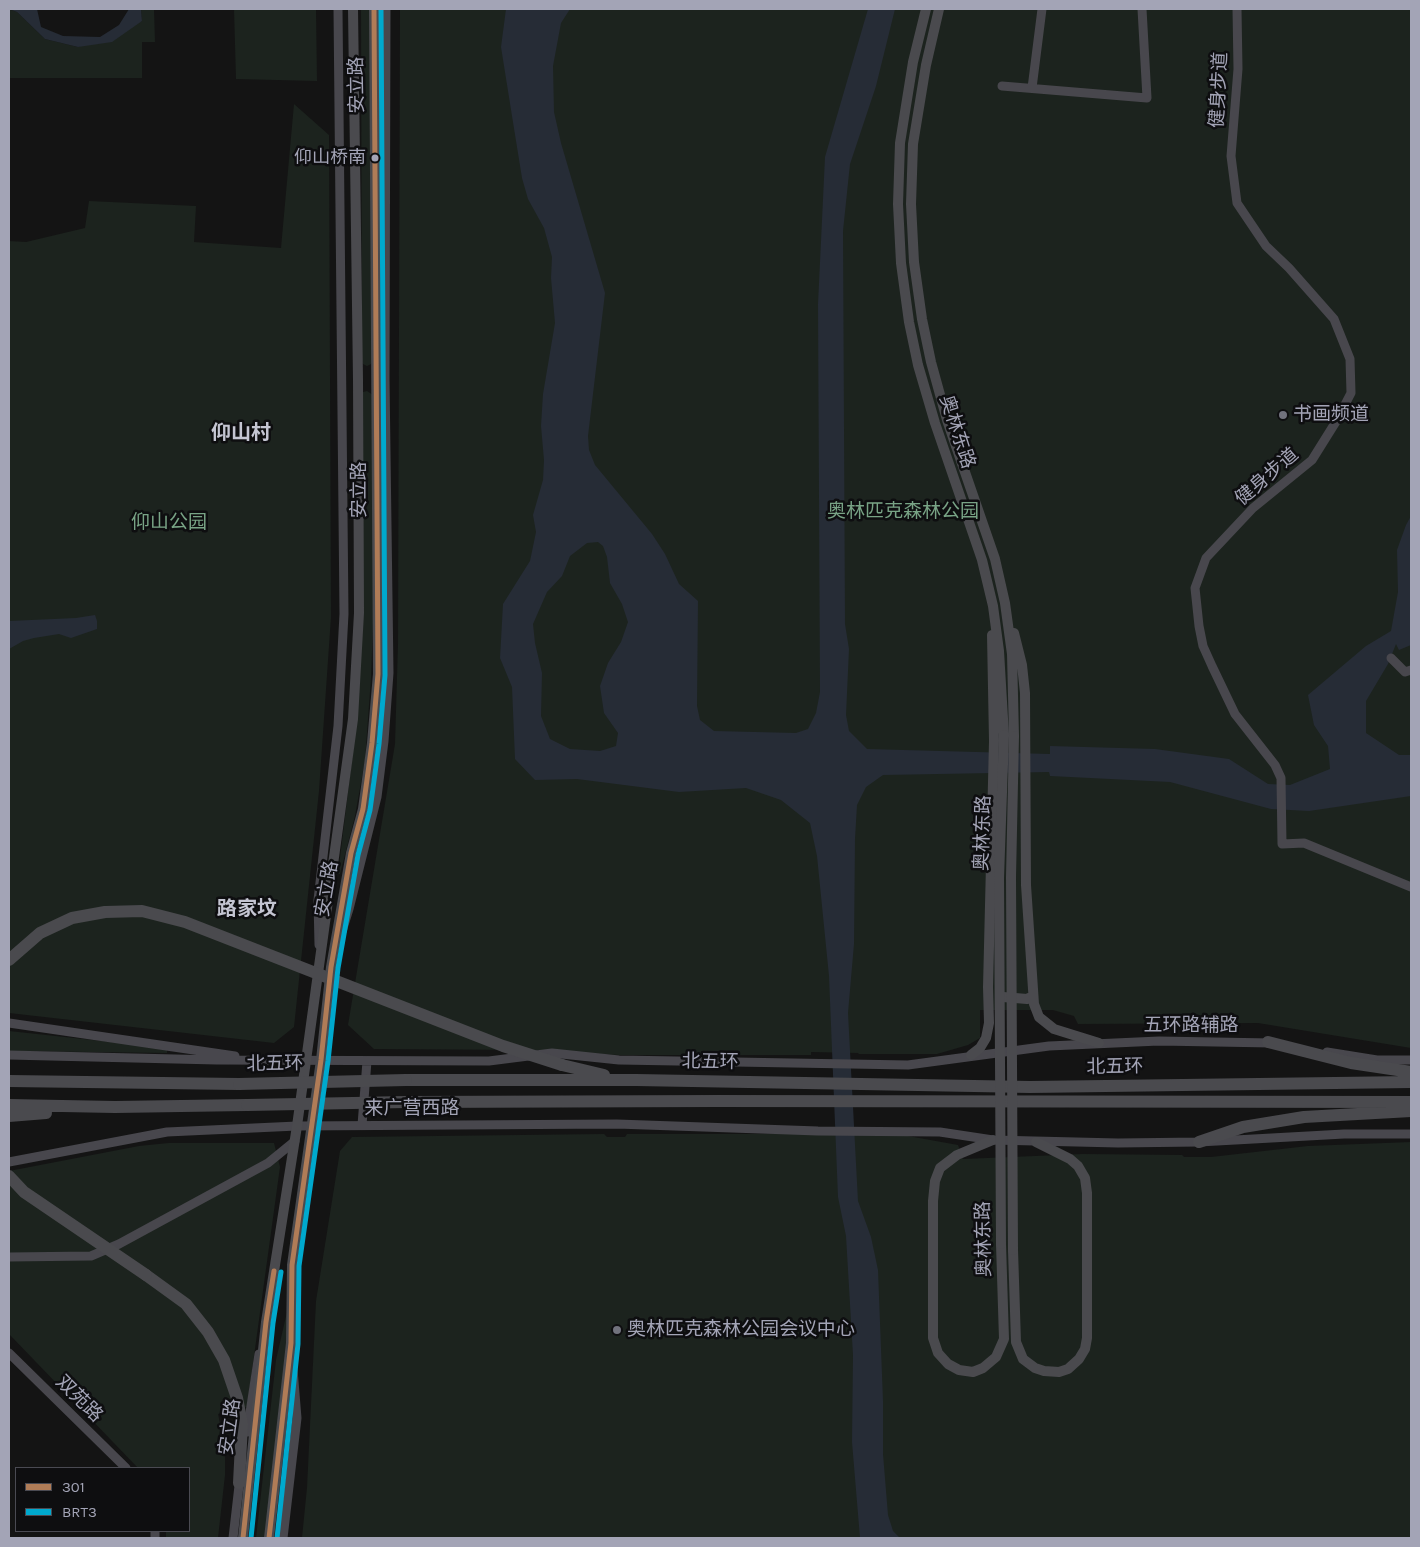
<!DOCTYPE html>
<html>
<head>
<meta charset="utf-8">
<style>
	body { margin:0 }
	#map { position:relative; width:1420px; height:1547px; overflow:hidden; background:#141414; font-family:Karla,sans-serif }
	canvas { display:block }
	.frame { position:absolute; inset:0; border:10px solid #a3a4b6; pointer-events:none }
	.legend { position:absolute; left:15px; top:1467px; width:175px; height:65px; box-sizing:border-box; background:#0e0e10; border:1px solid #4a4a52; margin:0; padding:6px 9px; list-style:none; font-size:15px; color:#a3a4b6 }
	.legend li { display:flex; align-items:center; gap:10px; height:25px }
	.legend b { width:25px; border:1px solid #4a4a52 }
</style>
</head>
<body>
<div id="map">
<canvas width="1420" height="1547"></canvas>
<div class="frame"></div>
<ul class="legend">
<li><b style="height:6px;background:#b07c57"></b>301</li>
<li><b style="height:6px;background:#00a9ce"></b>BRT3</li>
</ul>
</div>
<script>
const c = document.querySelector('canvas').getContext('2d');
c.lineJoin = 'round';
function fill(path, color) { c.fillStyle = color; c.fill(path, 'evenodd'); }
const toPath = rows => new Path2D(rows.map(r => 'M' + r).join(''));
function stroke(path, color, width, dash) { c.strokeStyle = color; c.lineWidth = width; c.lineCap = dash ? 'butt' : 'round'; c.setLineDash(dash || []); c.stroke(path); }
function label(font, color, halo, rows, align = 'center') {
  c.font = font + ' Karla,"Noto Sans SC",sans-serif'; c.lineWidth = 5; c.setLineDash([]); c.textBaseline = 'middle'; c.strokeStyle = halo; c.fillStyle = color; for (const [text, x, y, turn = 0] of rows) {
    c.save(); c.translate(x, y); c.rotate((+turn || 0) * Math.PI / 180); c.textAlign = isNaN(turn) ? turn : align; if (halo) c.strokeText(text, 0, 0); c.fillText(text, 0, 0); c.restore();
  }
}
fill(toPath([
	[9,9,17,12,45,39,78,47,142,21,141,9,154,9,155,42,142,42,142,78,9,78],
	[234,9,316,9,317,81,236,79],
	[361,9,372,9,373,358,371,364,367,366,363,364,362,360],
	[400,9,1411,9,1411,1048,1258,1023,1078,1024,1074,1016,1053,1010,980,1010,980,1038,968,1045,937,1054,859,1054,858,1053,811,1052,811,1055,619,1055,531,1050,374,1049,348,1025,395,744,398,644],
	[294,104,329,135,331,617,319,791,294,1027,274,1043,9,1013,9,241,26,242,85,228,89,201,196,206,194,242,281,248],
	[367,391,373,395,373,624,371,678,365,760,355,816,340,874,338,874,354,743,363,392],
	[9,1031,167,1048,167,1053,9,1051],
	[604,1134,607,1137,625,1137,627,1134,897,1134,958,1145,963,1159,1083,1154,1182,1155,1184,1157,1211,1157,1308,1146,1411,1142,1411,1538,302,1538,307,1488,316,1301,340,1151,352,1137],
	[169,1143,274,1143,280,1167,247,1407,218,1414,225,1449,225,1475,218,1538,166,1538,166,1531,189,1531,189,1468,138,1468,9,1334,9,1171,139,1146],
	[289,1303,289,1343,269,1538,256,1538,276,1360]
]), '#1c231e');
fill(toPath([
	[9,9,37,9,41,27,63,36,100,37,119,25,129,9,141,9,142,21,112,42,78,47,45,39,17,12],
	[506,9,570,9,561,23,553,66,554,112,561,143,605,293,588,436,589,450,595,465,652,534,665,554,679,584,698,601,697,706,700,720,714,731,796,733,808,729,816,713,820,692,818,304,825,157,868,9,895,9,876,86,850,164,843,231,845,624,849,649,846,715,849,731,867,749,1050,754,1050,746,1155,749,1229,759,1268,784,1290,785,1330,769,1328,746,1314,725,1308,695,1366,646,1391,631,1398,592,1397,550,1406,525,1411,516,1411,645,1399,650,1396,644,1388,664,1366,701,1366,733,1399,755,1411,755,1411,796,1309,811,1271,809,1170,782,1050,776,1049,772,883,775,866,787,857,805,855,839,854,944,848,1013,858,1201,871,1237,878,1270,883,1401,883,1454,888,1515,893,1531,900,1538,860,1538,852,1442,853,1355,846,1236,838,1197,829,976,817,856,810,823,781,800,746,788,679,792,577,779,535,780,515,759,512,687,500,658,503,604,530,561,536,532,533,515,543,480,544,460,541,426,543,394,555,323,551,278,552,257,544,228,528,199,522,178,512,116,501,47],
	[598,542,603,546,607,557,610,583,622,604,628,622,621,642,608,663,600,686,604,713,618,733,616,746,600,751,570,749,550,739,541,716,542,673,535,643,533,624,547,592,562,576,570,556,587,543],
	[95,615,97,621,97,629,71,638,59,634,34,638,23,641,9,649,9,621,76,618]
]), '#262c36');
stroke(toPath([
	[1237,9,1238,69,1231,156,1237,203,1266,246,1289,268,1334,319,1350,359,1351,393,1337,420,1312,460,1253,508,1206,558,1195,588,1199,626,1203,646,1212,666,1235,714,1275,765,1281,778,1282,844,1304,843,1411,887],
	[1002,86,1147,98,1142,9],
	[1032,88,1042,9],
	[1391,658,1405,672,1411,670],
	[339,941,349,909,377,797,384,741,389,673,385,379,386,9],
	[319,945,318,900,338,726,344,614,338,9],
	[9,1023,235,1056],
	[1327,1052,1377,1060,1411,1060],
	[9,1055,217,1060,489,1061,552,1053,619,1060,908,1065,1049,1046,1159,1041,1272,1043],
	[362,1125,367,1061],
	[9,1162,167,1132,297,1126,617,1124,818,1131,940,1132,993,1140,1118,1143,1199,1142,1344,1134,1411,1134],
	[9,1257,91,1256,119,1244,268,1163,295,1141],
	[9,1353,126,1468],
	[247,1432,259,1354],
	[155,1531,155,1538],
	[233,1538,240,1477],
	[283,1538,297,1418,292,1357]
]), '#48474d', 9);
stroke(toPath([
	[926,9,913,62,900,143,898,204,901,263,909,322,918,365,935,423,982,560,993,606,999,651,1004,735],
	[939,9,926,65,913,144,911,204,914,262,922,319,931,362,947,420,995,559,1005,603,1012,654,1014,736],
	[1014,633,1022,665,1025,693,1026,885,1034,1004,1039,1017,1054,1029,1099,1043],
	[1003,997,1027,999,1033,996],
	[971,1055,980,1048,986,1038,989,1023,988,987,994,741,992,635],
	[993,1140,957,1155,940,1168,935,1181,933,1201,933,1338,938,1353,948,1364,959,1370,973,1372,983,1368,996,1357,1004,1339,1001,1244],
	[1013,1250,1016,1342,1023,1359,1035,1368,1044,1371,1059,1372,1068,1369,1079,1359,1085,1349,1087,1338,1087,1193,1085,1178,1078,1166,1070,1159,1036,1142],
	[243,1538,266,1322,297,1126,353,719,359,613,358,380,353,9],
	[269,1538,291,1343,292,1265,321,1060,331,967,351,853,363,809,372,743,378,674,374,9]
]), '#4a4a4e', 10);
stroke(toPath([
	[1268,1042,1351,1063,1411,1072],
	[562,1065,604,1075],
	[406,1080,636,1080,1030,1087,1411,1082],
	[9,1081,239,1084],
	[406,1102,718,1101,1411,1102],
	[9,1105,115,1107,247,1105],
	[9,1116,46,1113],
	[1199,1142,1243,1127,1304,1117,1411,1111],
	[146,1275,186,1304,208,1332,224,1360,237,1398,242,1424,239,1483]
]), '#4a4a4e', 12);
stroke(toPath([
	[1001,1244,999,878,1004,735],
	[1013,1250,1011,877,1014,736]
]), '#4a4a4e', 10);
stroke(toPath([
	[9,960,40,933,72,918,105,912,142,911,185,922,503,1046,562,1065],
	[239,1084,406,1080],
	[247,1105,406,1102],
	[9,1176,24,1192,146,1275]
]), '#4a4a4e', 12);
stroke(toPath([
	[243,1538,266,1322,274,1271],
	[269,1538,291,1343,292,1265,321,1060,331,967,351,853,363,809,372,743,378,674,374,9]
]), '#b07c57', 5);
stroke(toPath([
	[251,1538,273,1323,281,1272],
	[277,1538,298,1344,299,1266,328,1061,338,968,358,855,370,810,379,744,385,675,381,9]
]), '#00a9ce', 5);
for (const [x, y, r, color] of [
	[375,158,4.5,"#a3a4b6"],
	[1283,415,5,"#71727d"],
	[617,1330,5,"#71727d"]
]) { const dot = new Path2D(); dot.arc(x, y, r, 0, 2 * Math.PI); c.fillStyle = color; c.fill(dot); stroke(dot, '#0e0e10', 2); }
label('18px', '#a3a4b6', '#0e0e10', [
	["仰山桥南",366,158]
], 'right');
label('19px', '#a3a4b6', '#0e0e10', [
	["安立路",357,85,-91],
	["健身步道",1219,90,-87],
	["奥林东路",957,432,72],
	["健身步道",1267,477,-41],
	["安立路",360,490,-90],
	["奥林东路",983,833,-88],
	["安立路",327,889,-80],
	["五环路辅路",1191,1026],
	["北五环",710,1062,1],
	["北五环",275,1064,-1],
	["北五环",1115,1067,-1],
	["来广营西路",412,1109],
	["奥林东路",984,1239,-91],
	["双苑路",79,1399,45],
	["安立路",230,1427,-82]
]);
label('19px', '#a3a4b6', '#0e0e10', [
	["书画频道",1293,415],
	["奥林匹克森林公园会议中心",627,1330]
], 'left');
label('19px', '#78a385', '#0e0e10', [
	["奥林匹克森林公园",903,512],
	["仰山公园",169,523]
]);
label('bold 20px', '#c4c5d2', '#0e0e10', [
	["仰山村",241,433],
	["路家坟",247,909]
]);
</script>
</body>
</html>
